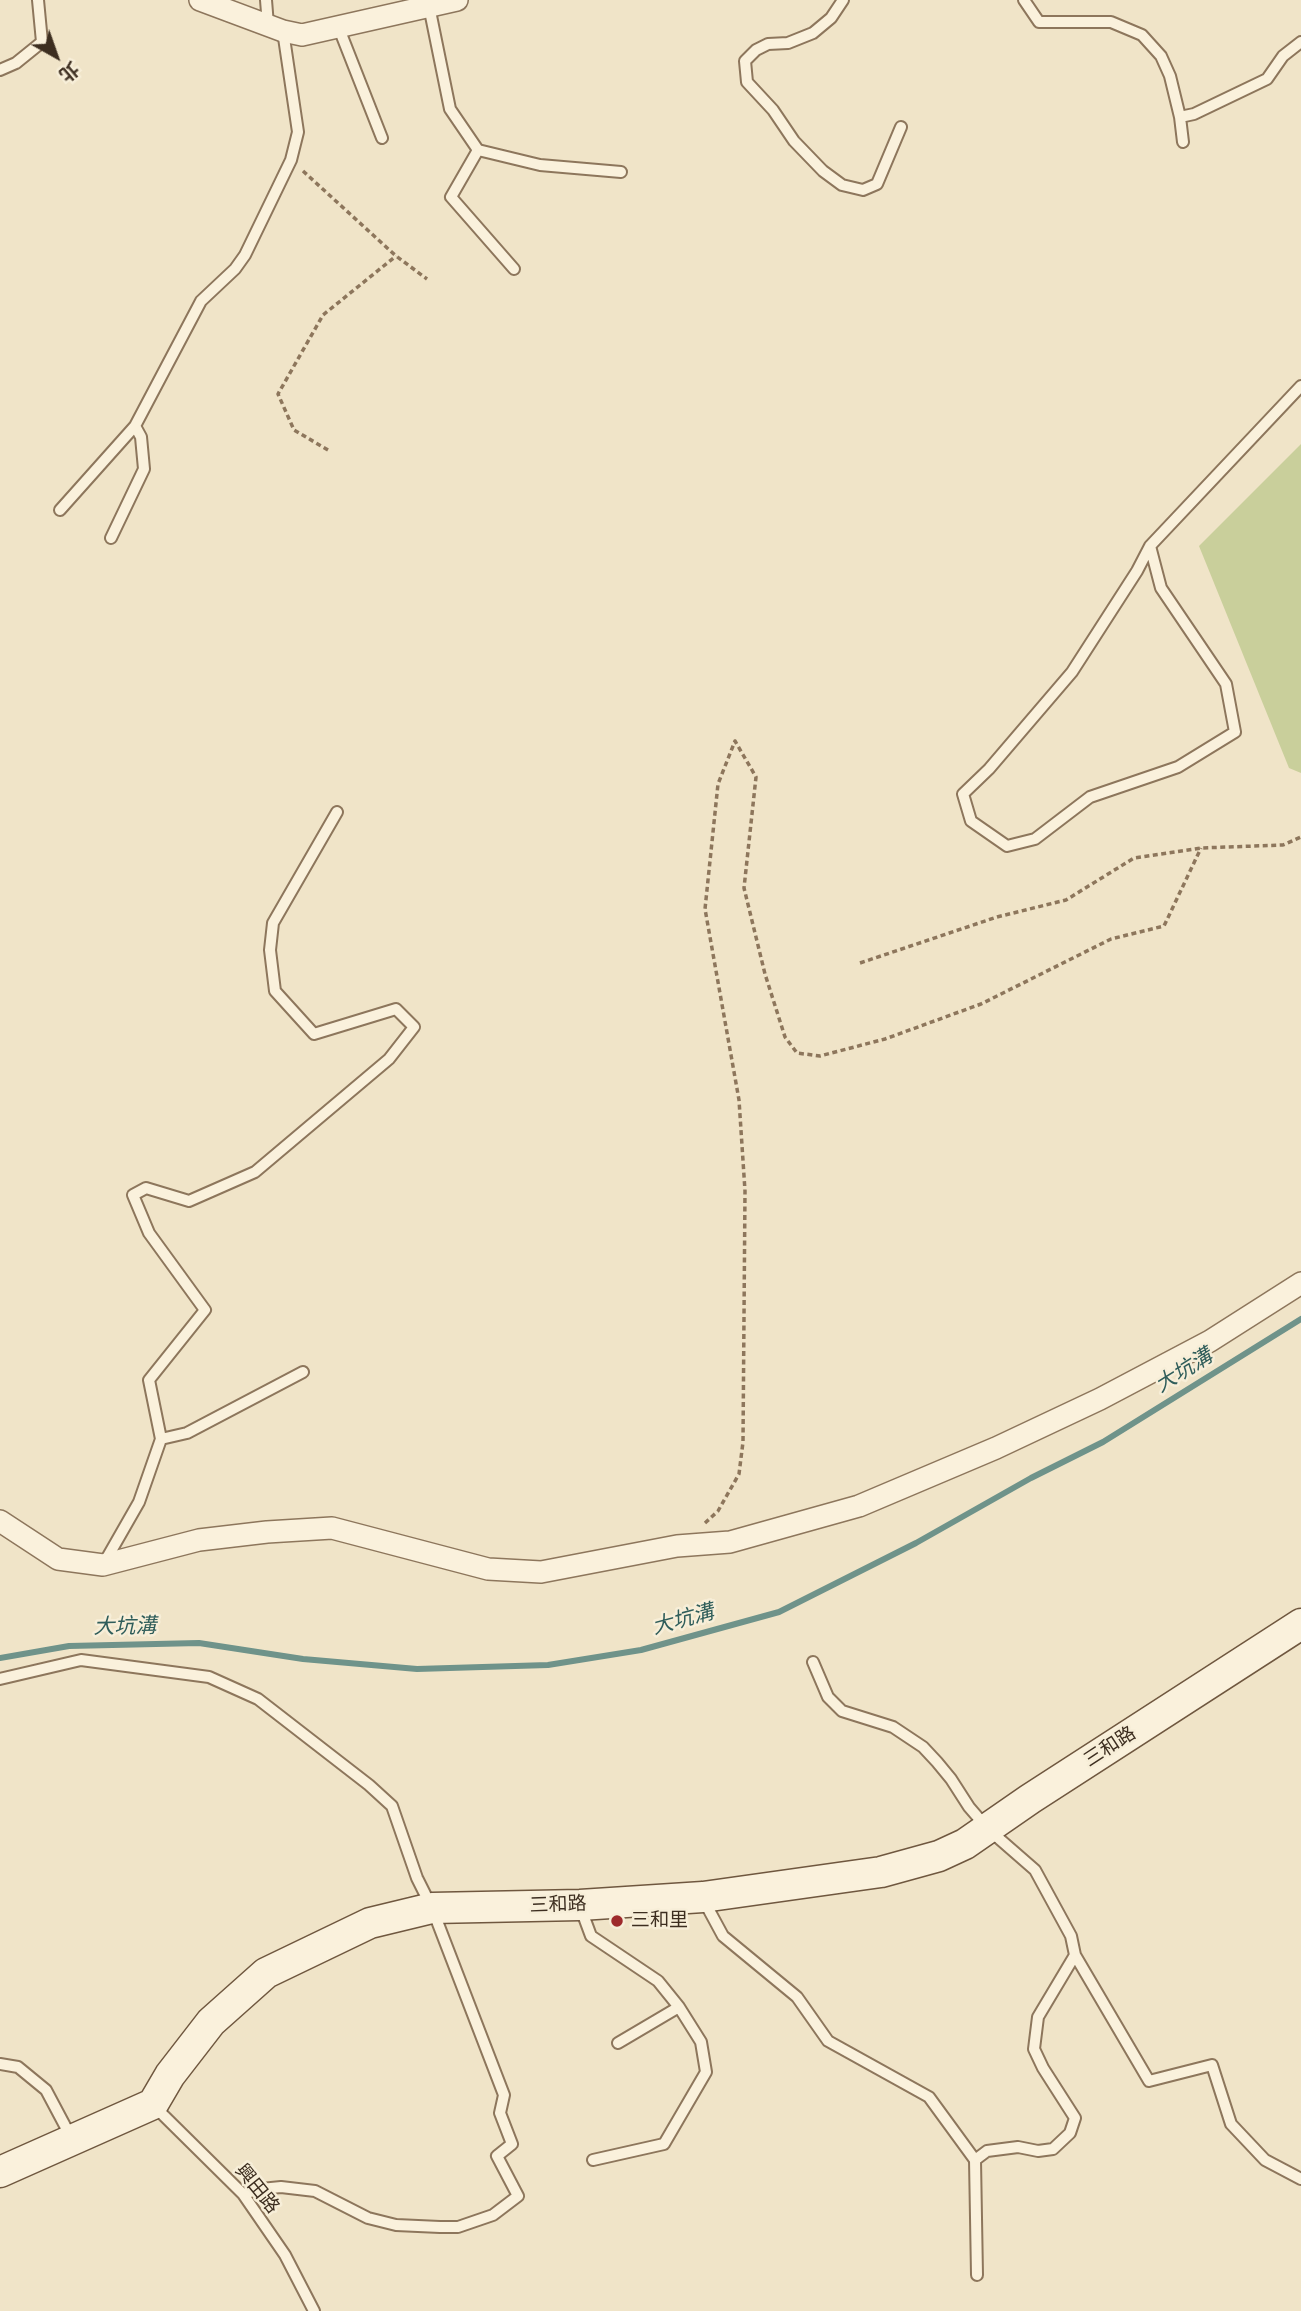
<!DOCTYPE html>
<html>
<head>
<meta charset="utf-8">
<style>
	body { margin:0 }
	#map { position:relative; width:1301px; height:2311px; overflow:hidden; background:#f0e4c8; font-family:Lora,"Noto Sans TC",serif }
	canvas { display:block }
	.north { position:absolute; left:21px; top:21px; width:70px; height:70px; -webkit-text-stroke:5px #f7eed8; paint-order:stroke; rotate:140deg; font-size:19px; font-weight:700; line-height:28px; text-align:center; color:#3d2e20 }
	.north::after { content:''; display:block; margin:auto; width:24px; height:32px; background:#3d2e20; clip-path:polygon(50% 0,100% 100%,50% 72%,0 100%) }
</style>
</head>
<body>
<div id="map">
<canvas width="1301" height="2311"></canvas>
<div class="north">北</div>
</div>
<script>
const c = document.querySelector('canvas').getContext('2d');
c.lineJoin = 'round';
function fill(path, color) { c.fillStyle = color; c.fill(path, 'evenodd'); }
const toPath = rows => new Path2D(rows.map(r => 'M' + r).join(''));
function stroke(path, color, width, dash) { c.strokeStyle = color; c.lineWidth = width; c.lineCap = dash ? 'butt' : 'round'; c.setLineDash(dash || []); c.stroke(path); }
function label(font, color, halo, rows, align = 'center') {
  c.font = font + ' Lora,"Noto Sans TC",serif'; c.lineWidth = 5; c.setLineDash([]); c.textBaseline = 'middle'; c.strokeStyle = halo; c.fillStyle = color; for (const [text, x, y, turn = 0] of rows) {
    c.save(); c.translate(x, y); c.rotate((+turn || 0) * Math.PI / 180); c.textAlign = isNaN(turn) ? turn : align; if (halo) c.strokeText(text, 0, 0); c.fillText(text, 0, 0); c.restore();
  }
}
fill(toPath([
	[1301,444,1301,773,1289,768,1199,546]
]), '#c9cf9b');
stroke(toPath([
	[0,1658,69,1646,199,1643,303,1659,417,1669,548,1665,641,1650,779,1612,916,1543,1031,1478,1103,1442,1301,1319]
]), '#6f938a', 6);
const service = toPath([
	[266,0,268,25],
	[843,0,831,18,813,33,788,43,768,44,756,50,745,61,747,82,773,110,794,141,823,171,842,185,863,190,877,184,901,127],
	[1024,0,1039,22,1111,22,1142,35,1161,56,1170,76,1180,117],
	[429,6,450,109,478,150,540,165,621,172],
	[338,26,382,138],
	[0,70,16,63,42,42,38,0],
	[1183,142,1180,117,1194,114,1267,79,1283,56,1301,42],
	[478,150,451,197,514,269],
	[60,510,135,426,201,301,235,269,245,255,291,160,298,132,283,31],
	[111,538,144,469,141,437,135,426],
	[1150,546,1161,588,1226,684,1235,732,1178,767,1090,797,1035,839,1007,846,971,821,963,794,989,769,1072,672,1137,571,1150,546,1301,386],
	[161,1439,187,1433,303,1372],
	[103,1565,139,1502,161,1439,149,1380,205,1310,149,1233,133,1195,146,1188,189,1201,255,1172,389,1059,414,1027,396,1009,314,1034,275,991,270,950,273,923,337,812],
	[813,1662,828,1697,842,1711,893,1727,923,1747,937,1762,951,1779,969,1807,988,1829,1035,1870,1071,1936,1075,1955,1038,2017,1034,2049,1043,2068,1075,2118,1070,2133,1053,2149,1038,2151,1018,2147,987,2151,975,2160,977,2275],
	[0,1679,81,1660,209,1677,258,1699,369,1785,392,1806,417,1878,432,1908,504,2095,500,2113,512,2144,497,2156,518,2196,493,2215,458,2227,440,2227,396,2225,368,2218,315,2191,281,2187,261,2189,243,2194],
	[703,1899,723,1936,797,1997,828,2041,929,2097,975,2160],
	[581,1909,591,1936,658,1981,679,2007,701,2042,706,2072,664,2144,593,2160],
	[1075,1955,1149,2081,1212,2065,1231,2124,1265,2160,1301,2179],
	[618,2043,679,2007],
	[0,2064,18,2067,46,2090,72,2139],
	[153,2105,243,2194,285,2255,314,2311]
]);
const minor = toPath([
	[200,0,283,31,302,35,457,0],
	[0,1521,58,1559,103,1565,199,1540,267,1532,332,1528,488,1569,541,1572,677,1546,730,1542,859,1506,996,1448,1100,1399,1210,1341,1301,1283]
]);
const secondary = toPath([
	[0,2172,153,2104,170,2075,211,2022,266,1973,370,1923,432,1908,580,1905,703,1897,881,1872,939,1856,965,1844,1030,1799,1301,1624]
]);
stroke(service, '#8d765c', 14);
stroke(minor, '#8d765c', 24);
stroke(secondary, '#6f573f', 33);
stroke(toPath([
	[303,171,396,256,427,279],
	[328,450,294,430,278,394,323,315,396,256],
	[860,963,997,917,1066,900,1134,858,1201,848,1283,845,1301,837],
	[705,1523,718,1511,739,1474,743,1442,745,1191,739,1100,705,909,718,784,735,741,756,777,744,888,765,974,785,1037,797,1053,820,1056,885,1039,981,1004,1111,939,1164,926,1201,848]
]), '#8d765c', 3.5, [5, 3.5]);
stroke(service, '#faf1dc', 10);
stroke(minor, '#faf1dc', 21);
stroke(secondary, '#faf1dc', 30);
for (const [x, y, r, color] of [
	[617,1921,7,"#9e2a2b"]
]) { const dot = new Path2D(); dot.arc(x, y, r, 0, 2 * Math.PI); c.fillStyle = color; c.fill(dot); stroke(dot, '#f7eed8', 2.5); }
label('19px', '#3d2e20', '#f7eed8', [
	["三和路",1110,1747,-33],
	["三和路",558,1905,-2],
	["興田路",257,2189,51]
]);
label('19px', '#3d2e20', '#f7eed8', [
	["三和里",631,1921]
], 'left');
label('italic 21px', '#2f5d5a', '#f7eed8', [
	["大坑溝",1184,1371,-32],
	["大坑溝",683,1620,-15],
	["大坑溝",125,1627,-1]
]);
</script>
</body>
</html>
